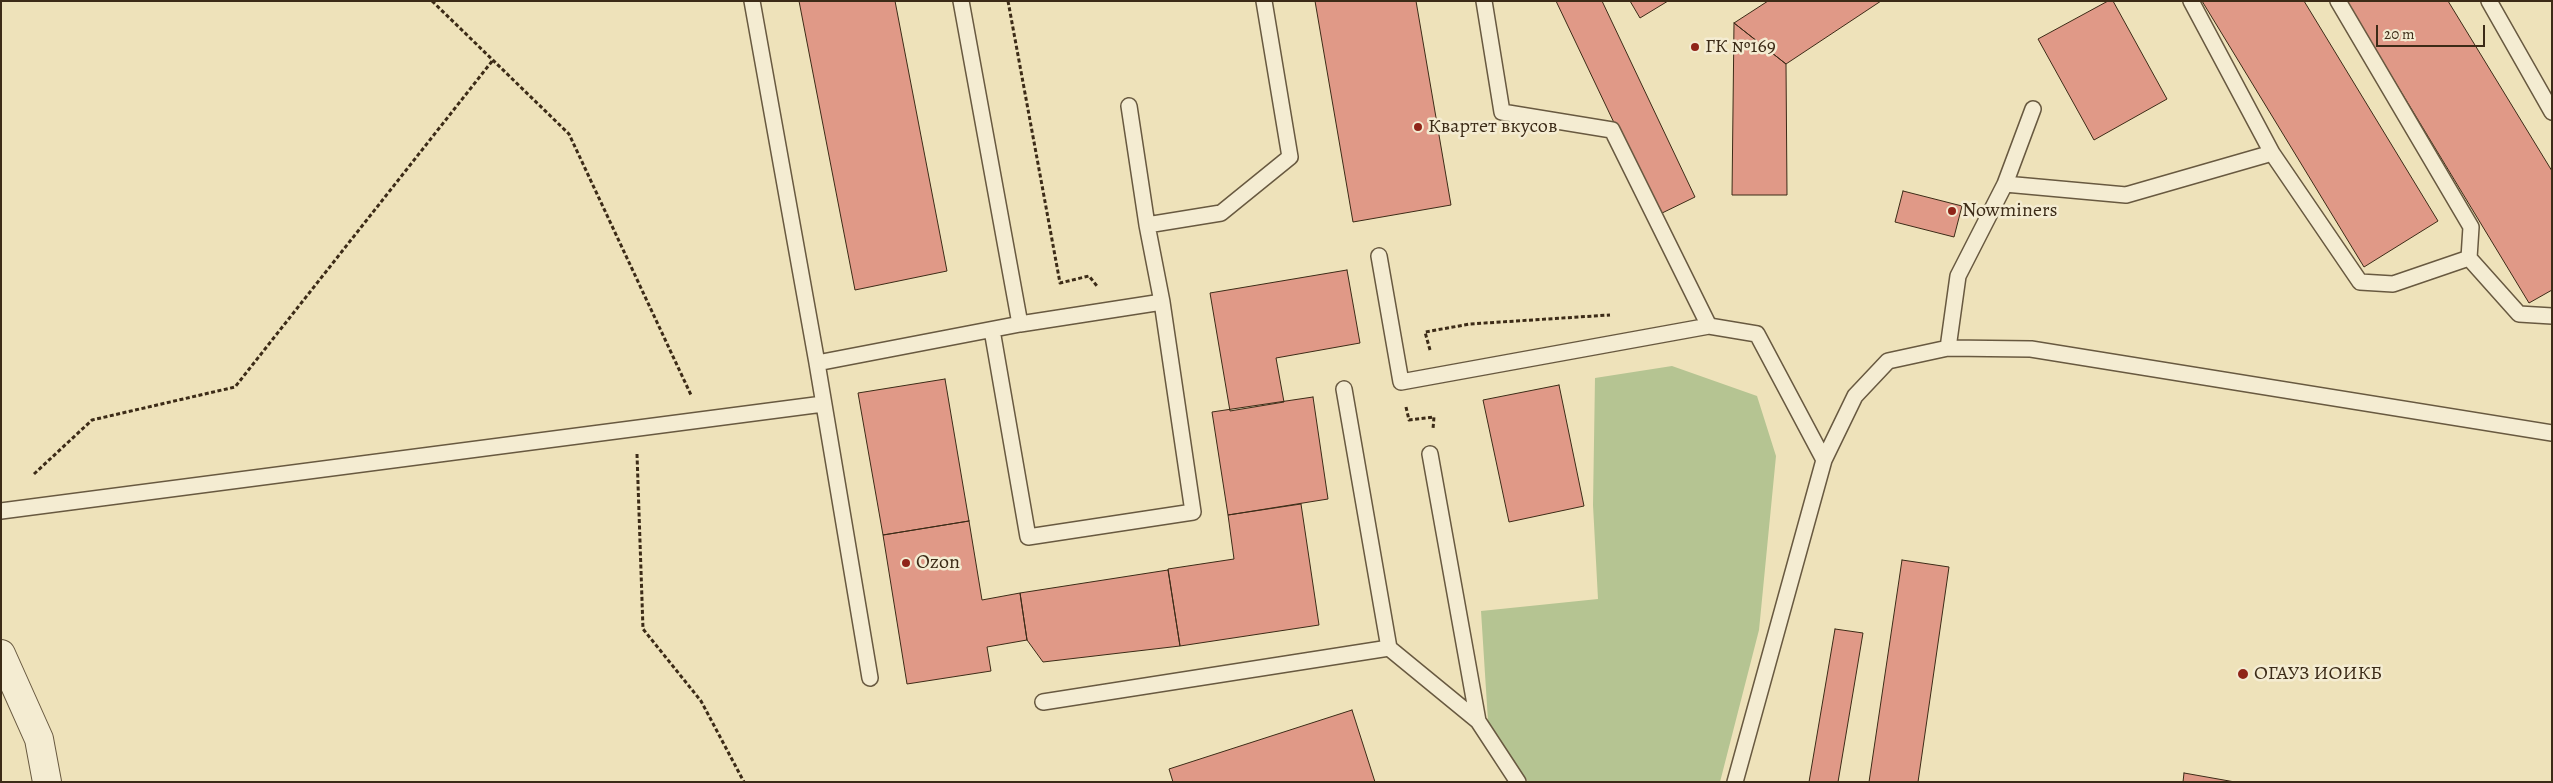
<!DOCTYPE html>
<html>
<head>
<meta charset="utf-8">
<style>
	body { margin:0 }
	#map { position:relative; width:2553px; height:783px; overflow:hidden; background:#eee2ba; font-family:Alegreya,serif }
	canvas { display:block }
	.frame { position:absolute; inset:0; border:2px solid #3c2b17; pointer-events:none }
	.scale { position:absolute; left:2376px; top:25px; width:109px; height:22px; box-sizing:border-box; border:2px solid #3c2b17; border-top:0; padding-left:6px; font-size:15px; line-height:18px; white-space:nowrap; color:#3c2b17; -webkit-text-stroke:4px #f4ecd2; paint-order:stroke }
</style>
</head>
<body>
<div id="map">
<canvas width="2553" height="783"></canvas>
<div class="frame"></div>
<div class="scale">20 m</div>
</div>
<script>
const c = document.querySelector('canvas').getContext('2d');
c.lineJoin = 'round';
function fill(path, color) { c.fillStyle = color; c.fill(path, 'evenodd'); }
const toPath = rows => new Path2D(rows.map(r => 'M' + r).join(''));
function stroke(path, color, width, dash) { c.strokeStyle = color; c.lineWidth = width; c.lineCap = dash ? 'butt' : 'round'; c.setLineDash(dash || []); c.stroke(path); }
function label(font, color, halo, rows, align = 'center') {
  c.font = font + ' Alegreya,serif'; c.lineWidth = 5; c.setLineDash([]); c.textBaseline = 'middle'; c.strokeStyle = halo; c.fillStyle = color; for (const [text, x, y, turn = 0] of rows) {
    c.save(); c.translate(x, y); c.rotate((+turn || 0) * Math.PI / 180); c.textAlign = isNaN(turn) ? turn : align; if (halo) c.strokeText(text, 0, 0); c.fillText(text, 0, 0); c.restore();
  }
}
fill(toPath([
	[1672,366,1757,396,1776,456,1759,630,1720,782,1528,782,1488,721,1481,611,1598,599,1593,505,1595,378]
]), '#b5c492');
const building = toPath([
	[799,1,895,1,947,271,855,290,799,1],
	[1315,1,1416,1,1451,205,1353,222,1315,1],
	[1556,1,1602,1,1695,197,1658,215,1556,1],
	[1630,1,1668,1,1640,18,1630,1],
	[1768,1,1881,1,1786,64,1734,23,1768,1],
	[2108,1,2113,1,2167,99,2094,140,2038,39,2108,1],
	[2202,1,2304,1,2438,221,2364,267,2202,1],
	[2346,1,2448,1,2552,171,2552,290,2529,303,2346,1],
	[1734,23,1786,64,1787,195,1732,195,1734,23],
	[1903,191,1962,206,1954,237,1895,222,1903,191],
	[1347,270,1360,343,1276,358,1284,402,1230,411,1210,293,1347,270],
	[945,379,969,521,883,535,858,393,945,379],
	[1559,385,1584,506,1509,522,1483,400,1559,385],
	[1313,397,1328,499,1228,515,1212,412,1313,397],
	[1301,504,1319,625,1180,646,1168,569,1234,559,1228,515,1301,504],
	[969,521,982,600,1020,593,1027,640,987,647,991,671,907,684,883,535,969,521],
	[1902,560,1949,567,1918,782,1869,782,1902,560],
	[1168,570,1180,646,1043,662,1027,640,1020,593,1168,570],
	[1835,629,1863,633,1838,782,1809,782,1835,629],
	[1352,710,1375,782,1173,782,1169,769,1352,710],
	[2184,773,2235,782,2183,782,2184,773]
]);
fill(building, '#e09987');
stroke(building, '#3c2b17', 1);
const service = toPath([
	[752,1,817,363],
	[961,1,1020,324],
	[1484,1,1502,112,1612,130,1709,326],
	[2191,1,2272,153,2360,282,2393,284,2469,258],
	[2338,1,2471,227,2469,258,2519,314,2552,316],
	[2489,1,2552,112],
	[1129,106,1147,225,1162,302],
	[2005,184,2033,109],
	[1147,225,1221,213,1290,157,1264,1],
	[1379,256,1401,382,1709,326,1757,334,1824,460],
	[1948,348,1958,276,2005,184,2126,195,2272,153],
	[1344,389,1389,648],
	[1430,454,1478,721,1518,782],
	[1,511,823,404],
	[870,678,817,363,1020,324,1162,302,1193,512,1028,537,992,330],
	[1043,702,1389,648,1478,721],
	[1735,782,1824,460,1855,396,1888,361,1948,348,2031,349,2552,433]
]);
const minor = toPath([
	[1,654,39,739,47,782]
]);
stroke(service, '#685940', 18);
stroke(minor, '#685940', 30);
stroke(toPath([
	[432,1,569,134,691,395],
	[1008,1,1060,283,1089,276,1097,286],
	[1430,350,1425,332,1470,324,1610,315],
	[1406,407,1409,420,1434,417,1433,429],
	[637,454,643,629,701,701,744,782],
	[34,474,92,420,235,387,493,60]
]), '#3c2b17', 3, [4, 2.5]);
stroke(service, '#f4ecd2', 15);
stroke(minor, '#f4ecd2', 28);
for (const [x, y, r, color] of [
	[1695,47,5,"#8f2418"],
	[1418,127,5,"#8f2418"],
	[1952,211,5,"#8f2418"],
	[906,563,5,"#8f2418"],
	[2243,674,6,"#8f2418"]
]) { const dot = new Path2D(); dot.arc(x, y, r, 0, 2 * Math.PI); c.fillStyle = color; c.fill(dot); stroke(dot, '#f4ecd2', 2); }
label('20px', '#3c2b17', '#f4ecd2', [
	["ГК №169",1705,47],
	["Квартет вкусов",1428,127],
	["Nowminers",1962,211],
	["Ozon",916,563],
	["ОГАУЗ ИОИКБ",2254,674]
], 'left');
</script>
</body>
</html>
